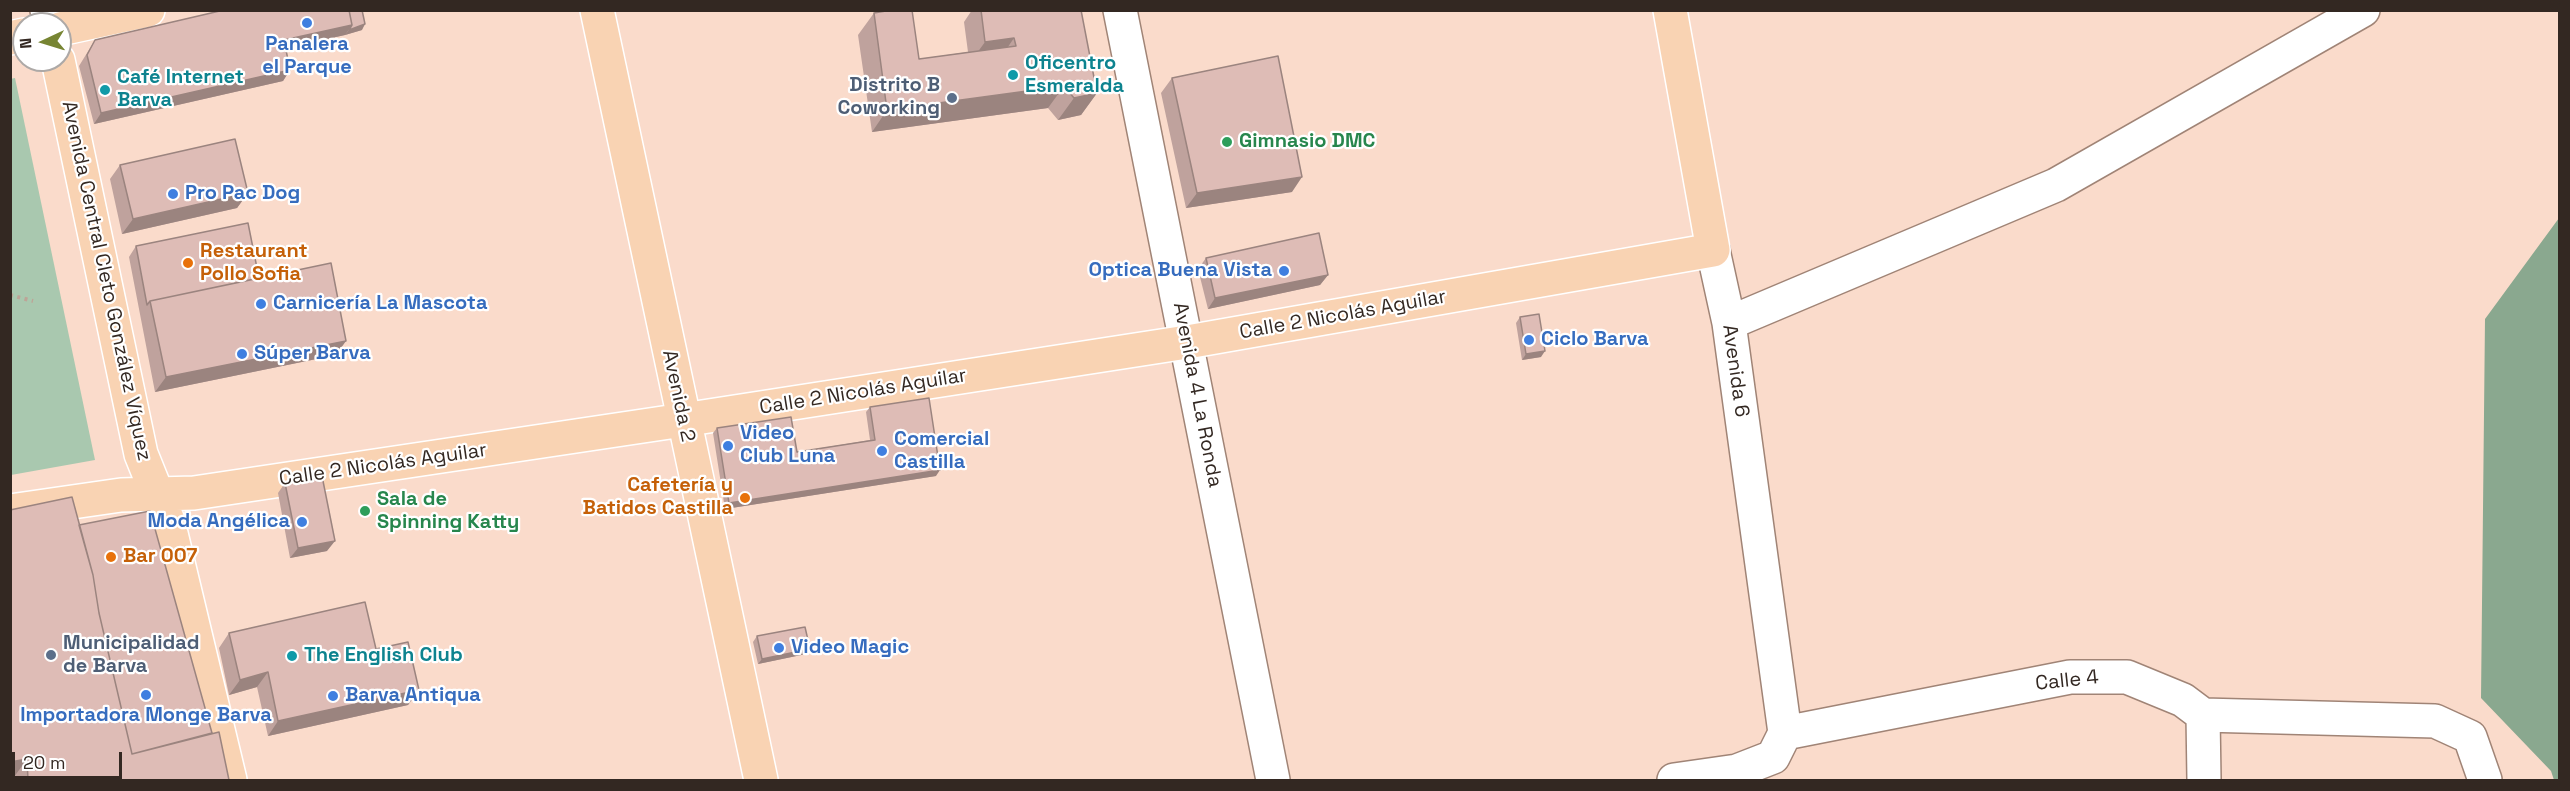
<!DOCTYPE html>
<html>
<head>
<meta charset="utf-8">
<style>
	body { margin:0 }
	#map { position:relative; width:2570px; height:791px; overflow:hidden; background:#fadbcb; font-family:"Space Grotesk",sans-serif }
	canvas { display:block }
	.frame { position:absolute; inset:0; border:12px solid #332822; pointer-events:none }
	.north { position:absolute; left:12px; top:12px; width:60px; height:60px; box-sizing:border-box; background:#fff; border:2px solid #ada9a7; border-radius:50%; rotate:266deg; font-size:16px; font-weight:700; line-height:24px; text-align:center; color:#332822 }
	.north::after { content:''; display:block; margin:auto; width:21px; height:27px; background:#778533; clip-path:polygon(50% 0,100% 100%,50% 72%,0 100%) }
	.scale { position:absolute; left:12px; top:752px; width:110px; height:27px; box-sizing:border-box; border:3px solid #332822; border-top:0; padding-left:8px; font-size:18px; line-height:21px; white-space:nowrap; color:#332822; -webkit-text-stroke:4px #fff; paint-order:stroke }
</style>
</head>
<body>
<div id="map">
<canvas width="2570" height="791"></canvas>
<div class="frame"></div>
<div class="north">N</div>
<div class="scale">20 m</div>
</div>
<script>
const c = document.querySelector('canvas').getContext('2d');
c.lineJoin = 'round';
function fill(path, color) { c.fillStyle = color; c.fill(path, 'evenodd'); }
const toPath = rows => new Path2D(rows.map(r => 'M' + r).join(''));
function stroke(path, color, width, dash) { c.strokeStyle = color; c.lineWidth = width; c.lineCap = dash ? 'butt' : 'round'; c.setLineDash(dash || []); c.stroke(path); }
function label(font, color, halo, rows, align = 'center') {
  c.font = font + ' "Space Grotesk",sans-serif'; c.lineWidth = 4.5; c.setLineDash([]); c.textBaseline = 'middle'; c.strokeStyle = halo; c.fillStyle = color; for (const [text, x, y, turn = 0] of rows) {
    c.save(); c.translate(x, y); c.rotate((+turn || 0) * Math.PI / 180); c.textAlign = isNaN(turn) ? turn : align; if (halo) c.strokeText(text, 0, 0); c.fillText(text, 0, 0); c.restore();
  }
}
fill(toPath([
	[15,78,95,460,11,475,10,79]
]), '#a9c8af');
fill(toPath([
	[2559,218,2560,780,2554,780,2551,771,2481,698,2485,319]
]), '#8aa88f');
const minor = toPath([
	[47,10,50,24],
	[1120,10,1273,780],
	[1713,250,1729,323,1785,733],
	[1729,323,2056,185,2363,10],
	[2203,715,2204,780],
	[1785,733,2070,677,2127,677,2183,700,2203,715,2435,721,2470,737,2485,780],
	[1674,780,1737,771,1773,757,1785,733]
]);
const major = toPath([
	[597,10,761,780],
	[60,29,148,10],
	[10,38,24,35],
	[58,60,141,454,168,521,230,780],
	[10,511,121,495,194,493,683,420,1187,342,1713,250,1670,10]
]);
stroke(minor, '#a08476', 36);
stroke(major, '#fff', 36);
stroke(toPath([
	[10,295,33,301]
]), '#bda497', 4, [3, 4.5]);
stroke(minor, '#fff', 33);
stroke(major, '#f9d3b3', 33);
fill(toPath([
	[224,10,362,30,345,35,286,48,290,70,283,81,94,124,79,66,95,40],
	[972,10,1081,10,1097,93,1081,115,1058,120,1048,108,872,132,858,35,874,13,919,59,968,52,964,22],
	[1172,78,1292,192,1186,208,1161,93],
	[120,165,248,193,237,208,122,234,110,179],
	[136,246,259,278,336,355,155,392,129,257],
	[1206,258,1328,275,1320,285,1208,309,1198,269],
	[1520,317,1541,357,1522,360,1516,323],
	[870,407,936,476,725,509,713,433,717,428,797,452,870,440,866,412],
	[285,483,327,551,290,558,278,493],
	[79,525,212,734,229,780,14,780,14,777],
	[229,633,376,649,419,690,408,705,268,736,257,687,229,695,219,648],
	[757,636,806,654,758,664,753,642]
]), '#bfa29d');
fill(toPath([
	[365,24,362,30,345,35,349,30],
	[352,25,345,35,277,50,284,40],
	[1014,38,999,60,969,64,985,42],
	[290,70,283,81,94,124,101,113],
	[1064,86,1048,108,872,132,887,110],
	[1097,93,1081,115,1058,120,1074,98],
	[1302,177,1292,192,1186,208,1197,193],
	[248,193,237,208,122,234,133,219],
	[1328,275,1320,285,1208,309,1215,298],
	[346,341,336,355,155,392,166,377],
	[1545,351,1541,357,1522,360,1526,354],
	[940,470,936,476,725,509,729,503],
	[335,541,327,551,290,558,298,548],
	[810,649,806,654,758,664,762,659],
	[268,672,257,687,229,695,240,680],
	[419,690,408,705,268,736,278,721],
	[27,759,14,777,10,778,10,762]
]), '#9b847f');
const building = toPath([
	[224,10,349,10,352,25,284,40,290,70,101,113,87,55,95,40,224,10],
	[349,10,362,10,365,24,349,30,352,25,349,10],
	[892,10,912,10,919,59,1016,46,1014,38,985,42,981,10,1081,10,1097,93,1074,98,1064,86,887,110,874,13,892,10],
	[1278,56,1302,177,1197,193,1172,78,1278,56],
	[235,139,248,193,133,219,120,165,235,139],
	[248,223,259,278,150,301,147,305,136,246,248,223],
	[1319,233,1328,275,1215,298,1206,258,1319,233],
	[331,263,346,341,166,377,150,301,331,263],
	[1539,314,1545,351,1526,354,1520,317,1539,314],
	[929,398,940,470,729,503,717,428,791,417,797,452,875,440,870,407,929,398],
	[322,476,335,541,298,548,285,483,322,476],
	[72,497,93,575,99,613,132,754,219,732,229,780,28,780,27,759,10,762,10,510,72,497],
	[150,511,212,733,132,754,99,613,93,575,79,525,150,511],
	[365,602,376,649,408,642,419,690,278,721,268,672,240,680,229,633,365,602],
	[805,627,810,649,762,659,757,636,805,627]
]);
fill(building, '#debcb6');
stroke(building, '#9b847f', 1.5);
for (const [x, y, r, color] of [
	[307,23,6,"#3f7fe0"],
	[1013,75,6,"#0f9aa8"],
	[105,90,6,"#0f9aa8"],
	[952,98,6,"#5c6f8a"],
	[1227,142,6,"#2e9e5b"],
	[173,194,6,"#3f7fe0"],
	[188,263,6,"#e8710a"],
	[1284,271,6,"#3f7fe0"],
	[261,304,6,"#3f7fe0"],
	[1529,340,6,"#3f7fe0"],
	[242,354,6,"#3f7fe0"],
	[728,446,6,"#3f7fe0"],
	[882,451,6,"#3f7fe0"],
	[745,498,6,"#e8710a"],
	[365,511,6,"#2e9e5b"],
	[302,522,6,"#3f7fe0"],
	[111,557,6,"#e8710a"],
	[779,648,6,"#3f7fe0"],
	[51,655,6,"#5c6f8a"],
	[292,656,6,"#0f9aa8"],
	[146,695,6,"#3f7fe0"],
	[333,696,6,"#3f7fe0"]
]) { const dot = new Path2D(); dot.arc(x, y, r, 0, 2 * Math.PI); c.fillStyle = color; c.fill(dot); stroke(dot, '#fff', 2); }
label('bold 20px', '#366cbe', '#fff', [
	["Panalera",307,45,"center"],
	["el Parque",307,68,"center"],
	["Pro Pac Dog",185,194],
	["Optica Buena Vista",1272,271,"right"],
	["Carnicería La Mascota",273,304],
	["Ciclo Barva",1541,340],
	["Súper Barva",254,354],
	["Video",740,434],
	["Club Luna",740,457],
	["Comercial",894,440],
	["Castilla",894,463],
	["Moda Angélica",290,522,"right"],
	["Video Magic",791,648],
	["Barva Antiqua",345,696],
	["Importadora Monge Barva",146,716,"center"]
], 'left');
label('bold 20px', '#0d838f', '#fff', [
	["Oficentro",1025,64],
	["Esmeralda",1025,87],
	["Café Internet",117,78],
	["Barva",117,101],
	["The English Club",304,656]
], 'left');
label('bold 20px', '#4e5e75', '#fff', [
	["Distrito B",940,86],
	["Coworking",940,109],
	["Municipalidad",63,644,"left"],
	["de Barva",63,667,"left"]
], 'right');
label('bold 20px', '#27864d', '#fff', [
	["Gimnasio DMC",1239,142],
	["Sala de",377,500],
	["Spinning Katty",377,523]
], 'left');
label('bold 20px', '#c56008', '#fff', [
	["Restaurant",200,252],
	["Pollo Sofia",200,275],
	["Cafetería y",733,486,"right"],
	["Batidos Castilla",733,509,"right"],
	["Bar 007",123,557]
], 'left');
label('20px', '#332822', '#fff', [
	["Avenida Central Cleto González Víquez",106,281,78],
	["Calle 2 Nicolás Aguilar",1343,315,-10],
	["Avenida 6",1735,371,82],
	["Calle 2 Nicolás Aguilar",863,392,-9],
	["Avenida 4 La Ronda",1197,395,79],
	["Avenida 2",678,396,78],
	["Calle 2 Nicolás Aguilar",383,465,-8],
	["Calle 4",2067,681,-6]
]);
</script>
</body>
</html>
